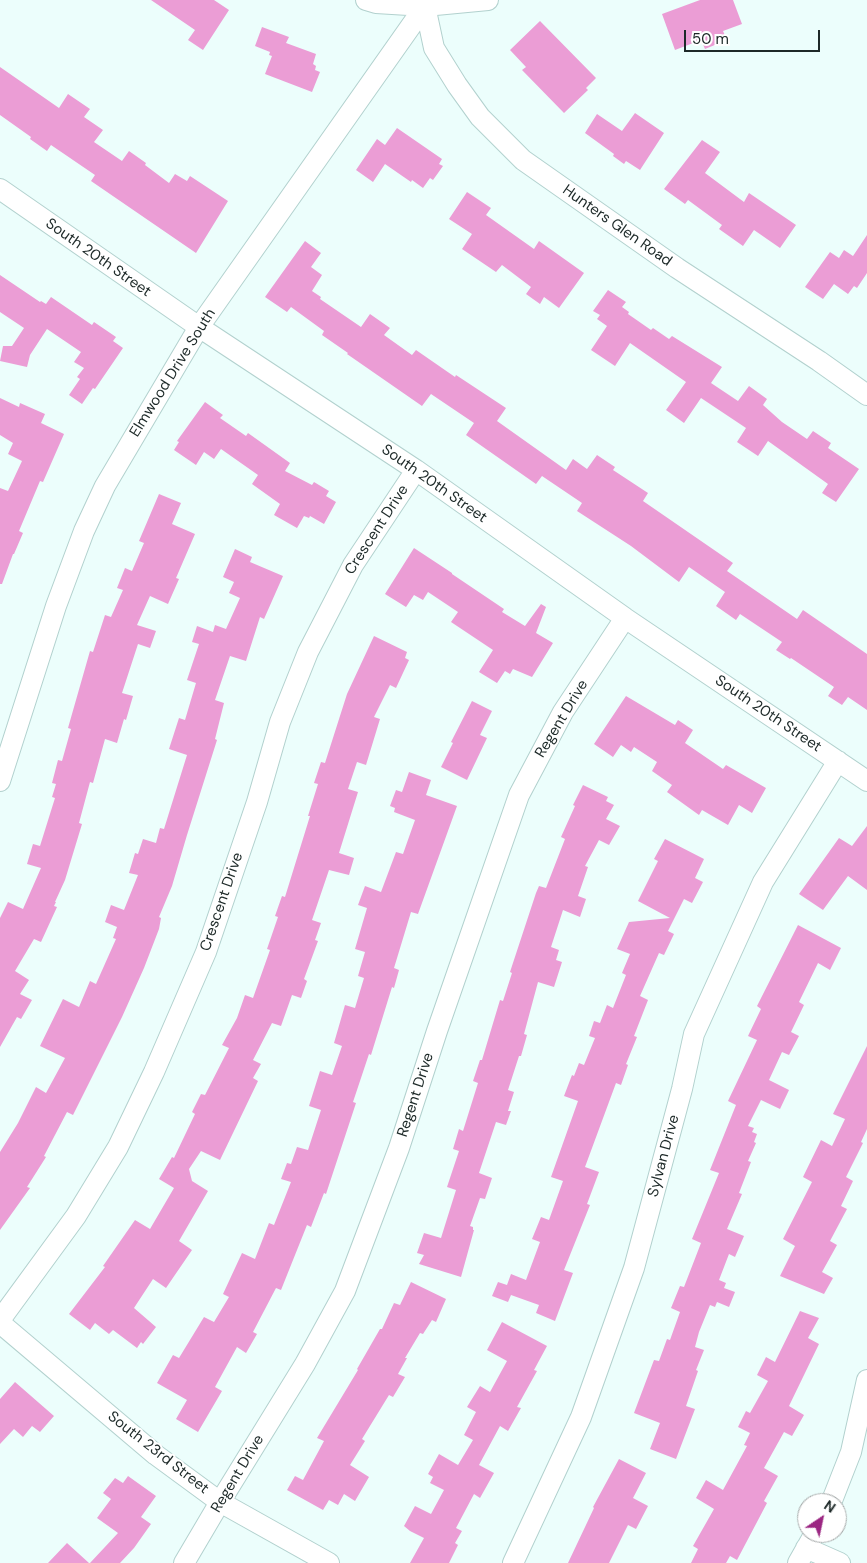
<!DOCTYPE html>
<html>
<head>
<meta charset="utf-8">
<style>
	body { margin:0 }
	#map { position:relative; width:867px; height:1563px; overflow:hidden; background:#ecfefc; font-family:"DM Sans",sans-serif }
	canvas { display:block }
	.north { position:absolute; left:797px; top:1493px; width:50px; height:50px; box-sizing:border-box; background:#fff; border:1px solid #a5a9a9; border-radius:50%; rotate:34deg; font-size:14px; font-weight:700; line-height:20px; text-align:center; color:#1d2928 }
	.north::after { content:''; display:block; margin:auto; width:18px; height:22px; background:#9b2682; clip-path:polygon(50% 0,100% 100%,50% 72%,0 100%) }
	.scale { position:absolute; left:684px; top:30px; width:136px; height:22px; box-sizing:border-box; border:2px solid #1d2928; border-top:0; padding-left:6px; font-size:15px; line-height:18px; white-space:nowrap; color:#1d2928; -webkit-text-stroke:4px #fff; paint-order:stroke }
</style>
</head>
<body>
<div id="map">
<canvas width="867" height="1563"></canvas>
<div class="north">N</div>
<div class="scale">50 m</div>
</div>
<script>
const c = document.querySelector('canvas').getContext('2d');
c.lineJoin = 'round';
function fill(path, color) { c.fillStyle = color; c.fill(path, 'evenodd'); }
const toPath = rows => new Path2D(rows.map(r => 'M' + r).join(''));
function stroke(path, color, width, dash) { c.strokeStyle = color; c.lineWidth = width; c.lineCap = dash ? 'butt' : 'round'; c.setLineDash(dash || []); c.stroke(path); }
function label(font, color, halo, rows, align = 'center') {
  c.font = font + ' "DM Sans",sans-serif'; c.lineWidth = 4; c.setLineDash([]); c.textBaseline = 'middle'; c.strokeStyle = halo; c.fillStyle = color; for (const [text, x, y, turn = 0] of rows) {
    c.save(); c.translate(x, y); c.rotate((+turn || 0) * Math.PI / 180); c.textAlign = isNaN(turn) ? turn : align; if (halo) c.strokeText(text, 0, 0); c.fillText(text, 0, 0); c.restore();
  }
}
fill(toPath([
	[151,0,214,0,229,10,203,50,188,40,195,30],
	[700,0,733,0,742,24,723,31,727,40,705,49,701,40,675,50,662,14],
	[540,21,596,78,586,88,588,90,564,113,522,70,526,67,510,50],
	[262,27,289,37,286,43,316,54,313,64,316,66,315,70,320,72,312,92,265,74,272,56,269,55,270,52,255,46],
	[0,67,59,108,68,94,90,109,84,117,103,130,94,142,122,161,129,151,146,163,145,165,169,183,175,174,187,181,190,176,228,201,196,253,91,181,95,175,51,145,47,151,30,139,31,137,0,115],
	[635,113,664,133,640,170,626,161,624,164,613,156,614,154,585,133,597,114,622,131],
	[397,128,442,159,439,164,443,166,433,180,430,178,423,188,412,180,411,182,385,164,373,182,356,170,377,139,385,145],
	[702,140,720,152,705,173,744,202,749,193,796,225,780,248,754,230,743,246,719,229,722,225,688,200,685,204,664,189],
	[467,192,491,208,486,215,534,249,539,241,584,273,559,308,544,297,540,304,526,294,531,287,502,265,496,272,462,249,472,234,449,219],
	[867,235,867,273,857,288,854,286,848,294,834,284,823,299,805,287,830,252,839,258,844,250,853,256],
	[305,241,321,253,311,267,322,275,312,291,321,297,320,299,361,327,370,314,390,328,384,335,412,355,416,350,455,377,456,375,506,408,497,421,566,470,573,459,587,469,597,455,615,467,613,470,648,493,643,501,733,563,727,571,797,619,803,610,867,654,867,710,848,697,842,705,828,696,834,687,791,658,790,659,776,650,782,642,740,614,736,620,716,606,725,592,689,567,679,582,631,546,577,511,582,503,542,476,536,484,466,435,474,423,431,394,422,406,347,354,348,353,322,335,324,331,291,307,287,312,265,297],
	[0,275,40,302,41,301,46,304,51,297,92,325,94,322,116,337,113,341,123,348,95,389,93,388,82,404,69,395,80,379,77,377,84,368,74,362,81,352,47,329,30,355,27,367,0,361,3,346,12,346,24,328,0,312],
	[608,290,626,302,622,307,629,312,628,314,651,330,653,328,669,339,672,336,722,367,711,383,738,401,749,386,767,399,763,405,782,422,807,439,813,431,831,443,828,448,859,469,836,502,822,493,828,484,768,441,758,456,737,442,746,428,701,398,684,423,666,410,686,382,630,343,615,366,591,350,607,326,597,319,600,315,593,311],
	[0,398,19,407,20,403,45,414,41,423,64,434,43,482,40,481,19,531,23,533,14,554,13,554,2,584,0,584,0,488,8,491,22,461,8,454,13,443,0,435],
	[205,402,223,415,220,418,246,436,248,433,290,463,285,471,312,485,314,482,329,491,326,496,336,502,324,524,310,516,309,518,304,516,297,528,274,515,280,504,252,484,258,475,221,449,214,459,204,452,196,465,174,450,179,442,177,441],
	[159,494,181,503,172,524,195,534,176,578,179,579,168,604,150,596,137,625,156,631,150,648,138,644,122,693,133,696,126,720,124,719,117,743,105,739,93,783,90,782,79,823,82,824,65,880,55,902,56,902,54,906,57,907,41,942,34,939,15,971,29,980,20,994,32,1000,21,1019,17,1017,0,1047,0,918,8,902,23,909,41,868,27,864,33,844,40,846,55,798,52,797,56,784,52,783,58,760,62,761,71,729,68,728,90,651,93,652,105,615,111,617,123,590,117,588,125,568,132,571,144,543,139,541],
	[414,548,452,573,452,574,504,609,502,612,525,626,541,604,546,607,536,633,553,643,532,677,513,669,510,674,505,671,497,683,479,672,493,650,451,622,458,612,428,592,423,600,414,595,406,607,385,594],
	[235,549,252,557,250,562,283,576,264,619,260,617,246,661,230,656,215,700,224,703,215,739,217,740,187,835,172,886,159,917,161,918,159,929,144,968,122,1017,73,1115,67,1112,44,1156,46,1157,27,1187,30,1188,0,1230,0,1152,18,1123,36,1087,46,1093,65,1058,40,1046,63,999,79,1007,90,981,96,984,116,939,113,938,117,927,105,922,111,905,124,910,138,875,129,873,135,853,138,854,143,839,156,843,160,828,164,829,187,755,169,749,179,718,185,720,196,683,187,680,199,644,192,642,197,626,213,632,215,625,226,629,240,598,229,593,234,582,223,577],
	[374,636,407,652,405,658,409,660,396,688,390,685,374,717,380,719,366,765,357,762,348,789,358,792,339,853,354,858,349,875,329,870,312,920,321,923,315,940,318,941,304,979,307,981,301,998,292,995,281,1026,272,1023,253,1060,261,1064,253,1078,258,1081,220,1160,201,1151,189,1169,192,1181,208,1191,179,1241,192,1250,166,1288,153,1279,134,1308,156,1327,143,1344,141,1342,137,1348,113,1330,109,1334,95,1323,90,1330,69,1314,105,1267,103,1266,135,1220,150,1229,174,1188,159,1179,172,1157,174,1158,195,1114,192,1112,201,1094,205,1095,229,1048,222,1045,237,1018,245,995,253,998,270,950,267,949,278,917,275,916,282,896,285,897,310,816,308,816,318,784,314,783,321,762,325,763,347,694],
	[626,696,675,725,678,720,693,730,685,743,723,769,726,765,766,788,752,813,739,805,728,825,702,810,699,815,667,792,672,785,652,771,657,762,634,747,631,752,621,745,613,757,594,744],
	[472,701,492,711,480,735,487,738,467,780,441,767,453,743,451,742],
	[409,772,431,780,426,795,457,806,418,914,411,912,394,968,399,970,394,988,392,987,371,1055,369,1054,353,1102,356,1103,326,1194,324,1193,311,1227,307,1225,281,1290,276,1288,253,1332,257,1334,246,1353,237,1347,215,1387,222,1391,198,1432,176,1419,187,1400,157,1383,173,1355,179,1358,204,1317,214,1322,229,1297,223,1294,242,1253,255,1259,269,1223,274,1225,291,1182,281,1179,287,1163,291,1164,297,1147,308,1150,321,1110,309,1106,320,1071,332,1075,342,1046,334,1043,345,1005,355,1008,364,978,358,976,365,952,355,949,367,908,358,905,365,886,381,892,396,852,403,854,415,820,394,812,395,808,390,806,396,790,402,792],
	[583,785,608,797,606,801,614,805,606,819,620,826,609,845,599,840,585,866,588,867,578,896,586,899,580,917,563,910,551,947,559,950,556,960,562,962,554,987,538,982,524,1034,527,1035,521,1056,519,1056,508,1090,514,1092,508,1111,511,1111,506,1125,496,1122,479,1173,492,1178,485,1199,480,1198,470,1226,473,1227,473,1230,474,1230,461,1277,419,1264,424,1255,417,1253,424,1233,441,1238,456,1190,447,1187,459,1151,453,1149,459,1129,463,1131,478,1083,473,1081,480,1060,482,1060,500,1000,503,1001,512,973,510,972,536,893,539,886,546,888,565,839,561,837,575,806,573,805],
	[867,826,867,890,848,876,823,910,799,894,839,838,852,846],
	[665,839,704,859,695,878,703,882,692,903,684,899,668,931,674,934,664,955,659,953,640,996,648,1000,634,1036,637,1037,626,1064,628,1065,621,1085,616,1083,585,1167,599,1172,587,1204,590,1205,564,1270,573,1273,555,1321,536,1313,539,1305,511,1295,508,1302,492,1296,498,1282,507,1285,511,1274,526,1280,540,1242,532,1239,541,1217,549,1220,563,1181,551,1177,578,1101,564,1096,572,1075,574,1076,579,1063,584,1065,595,1038,589,1036,594,1021,600,1023,607,1005,613,1008,626,975,622,973,630,954,617,949,629,922,670,918,638,901,658,861,654,859],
	[798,925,841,948,830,970,818,963,799,1002,804,1005,791,1032,799,1036,789,1055,782,1052,769,1080,789,1090,780,1109,761,1100,748,1126,754,1128,752,1132,757,1134,754,1142,756,1143,748,1161,751,1162,739,1193,742,1194,727,1229,744,1236,735,1257,729,1254,719,1280,726,1283,724,1288,735,1292,729,1307,717,1302,715,1307,710,1305,699,1332,695,1347,704,1350,696,1370,698,1371,686,1406,695,1409,676,1459,650,1449,660,1423,634,1413,654,1360,659,1361,667,1339,670,1340,680,1312,671,1308,680,1286,684,1287,701,1243,692,1239,719,1173,710,1170,736,1105,728,1101,757,1040,748,1036,761,1009,757,1006],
	[867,1046,867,1129,861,1142,863,1143,846,1177,853,1181,841,1206,847,1209,830,1241,837,1245,822,1272,833,1278,824,1294,780,1276,795,1246,783,1239,812,1182,803,1177,821,1140,832,1146,845,1119,833,1114],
	[411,1282,446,1299,436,1322,432,1320,423,1334,420,1333,405,1358,407,1358,398,1374,405,1377,393,1397,389,1395,362,1439,365,1441,350,1465,369,1477,355,1501,344,1494,338,1505,329,1500,323,1510,287,1490,295,1476,303,1480,324,1441,317,1438,358,1370,357,1369,380,1329,382,1329,394,1303,400,1305],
	[800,1311,819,1318,808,1338,819,1344,789,1406,804,1415,792,1436,784,1432,764,1468,778,1476,764,1501,767,1503,737,1560,730,1556,726,1563,691,1563,698,1549,693,1546,714,1509,696,1498,706,1480,723,1490,747,1446,744,1445,750,1433,738,1427,746,1411,750,1413,768,1381,757,1375,766,1357,775,1362],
	[502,1322,547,1346,534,1370,537,1371,517,1407,521,1408,508,1431,500,1426,479,1465,494,1473,480,1498,474,1494,456,1528,462,1531,455,1543,458,1545,449,1563,410,1563,424,1538,410,1531,404,1526,415,1506,431,1514,444,1490,430,1483,433,1477,428,1474,439,1454,458,1465,473,1440,464,1435,476,1412,467,1407,480,1386,490,1392,507,1361,487,1350],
	[15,1382,54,1416,40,1432,32,1426,23,1437,14,1429,0,1444,0,1399],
	[619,1459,646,1473,633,1498,648,1506,636,1529,628,1525,609,1563,568,1563,594,1508,593,1507],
	[128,1476,156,1496,141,1517,151,1524,134,1548,120,1563,90,1563,118,1533,97,1518,111,1499,103,1493,115,1478,123,1483],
	[67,1543,89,1563,48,1563]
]), '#eb9dd5');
const minor = toPath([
	[366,0,376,3,425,6,488,0],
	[425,6,434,48,457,85,480,117,523,160,677,268,819,361,867,395],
	[0,189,199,327,416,470,625,618,867,781],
	[0,781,56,606,84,531,105,486,199,327,425,6],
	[0,1320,76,1216,118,1147,154,1072,206,952,257,802,280,722,308,652,353,565,416,470],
	[0,1323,156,1455,220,1502,329,1563],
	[831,1503,851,1452,867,1380],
	[806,1548,840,1563],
	[184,1563,220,1502,305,1364,345,1291,399,1148,437,1031,519,795,563,712,625,618],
	[513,1563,581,1417,634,1268,682,1089,694,1034,763,882,838,761],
	[798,1563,815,1533]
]);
stroke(minor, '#b2d1ce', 22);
stroke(minor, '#fff', 20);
label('15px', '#1d2928', '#fff', [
	["Hunters Glen Road",617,226,35],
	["South 20th Street",98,258,35],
	["Elmwood Drive South",173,373,-58],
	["South 20th Street",434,484,35],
	["Crescent Drive",377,530,-57],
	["South 20th Street",768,714,34],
	["Regent Drive",562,719,-59],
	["Crescent Drive",222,902,-71],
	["Regent Drive",416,1095,-72],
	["Sylvan Drive",664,1156,-75],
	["South 23rd Street",158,1453,38],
	["Regent Drive",238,1474,-59]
]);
</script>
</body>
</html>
